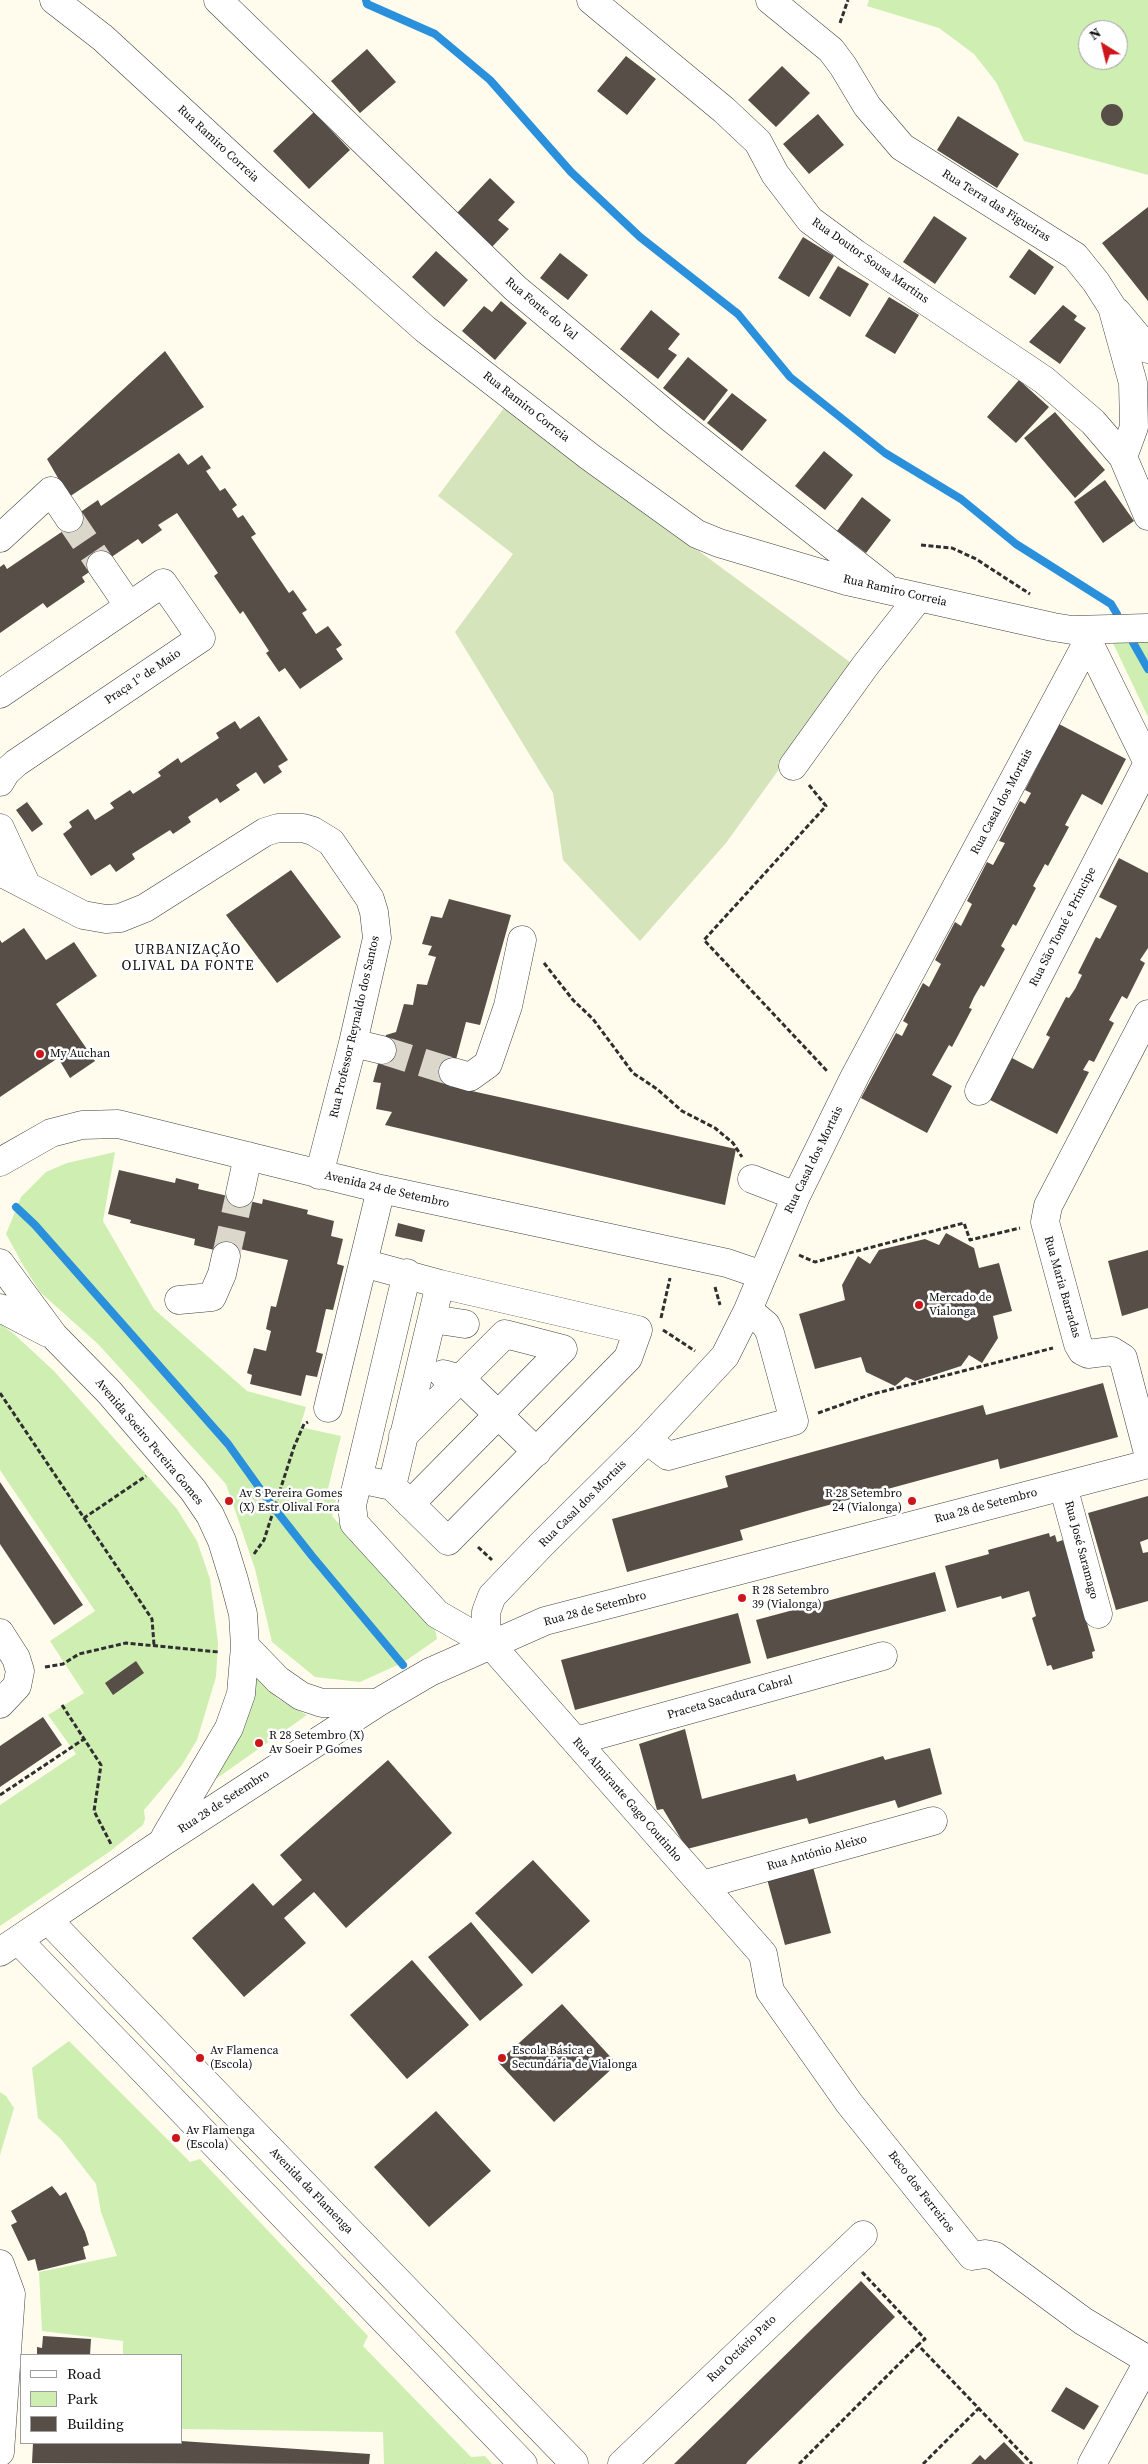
<!DOCTYPE html>
<html>
<head>
<meta charset="utf-8">
<style>
	body { margin:0 }
	#map { position:relative; width:1148px; height:2464px; overflow:hidden; background:#fffced; font-family:"Source Serif 4",serif }
	canvas { display:block }
	.legend { position:absolute; left:20px; top:2354px; width:162px; height:90px; box-sizing:border-box; background:#fff; border:1px solid #9e9e9e; margin:0; padding:6px 9px; list-style:none; font-size:15px; color:#0d0d0d }
	.legend li { display:flex; align-items:center; gap:10px; height:25px }
	.legend b { width:25px; border:1px solid #9e9e9e }
	.north { position:absolute; left:1078px; top:20px; width:50px; height:50px; box-sizing:border-box; background:#fff; border:1px solid #9e9e9e; border-radius:50%; rotate:324deg; font-size:14px; font-weight:700; line-height:20px; text-align:center; color:#0d0d0d }
	.north::after { content:''; display:block; margin:auto; width:18px; height:22px; background:#cc161a; clip-path:polygon(50% 0,100% 100%,50% 72%,0 100%) }
</style>
</head>
<body>
<div id="map">
<canvas width="1148" height="2464"></canvas>
<ul class="legend">
<li><b style="height:6px;background:#fff"></b>Road</li>
<li><b style="height:14px;background:#cfeeb2"></b>Park</li>
<li><b style="height:14px;background:#574e48"></b>Building</li>
</ul>
<div class="north">N</div>
</div>
<script>
const c = document.querySelector('canvas').getContext('2d');
c.lineJoin = 'round';
function fill(path, color) { c.fillStyle = color; c.fill(path, 'evenodd'); }
const toPath = rows => new Path2D(rows.map(r => 'M' + r).join(''));
function stroke(path, color, width, dash) { c.strokeStyle = color; c.lineWidth = width; c.lineCap = dash ? 'butt' : 'round'; c.setLineDash(dash || []); c.stroke(path); }
function label(font, color, halo, rows, align = 'center') {
  c.font = font + ' "Source Serif 4",serif'; c.lineWidth = 5; c.setLineDash([]); c.textBaseline = 'middle'; c.strokeStyle = halo; c.fillStyle = color; for (const [text, x, y, turn = 0] of rows) {
    c.save(); c.translate(x, y); c.rotate((+turn || 0) * Math.PI / 180); c.textAlign = isNaN(turn) ? turn : align; if (halo) c.strokeText(text, 0, 0); c.fillText(text, 0, 0); c.restore();
  }
}
fill(toPath([
	[869,0,1148,0,1148,175,1024,141,996,82,974,54,939,28,867,6],
	[1088,30,1118,30,1118,60,1088,60],
	[1148,641,1148,717,1113,643],
	[115,1152,103,1221,154,1309,247,1391,306,1407,300,1427,341,1436,326,1497,336,1500,332,1516,435,1628,437,1639,404,1662,360,1682,315,1677,272,1642,255,1569,226,1484,98,1344,40,1292,23,1265,6,1234,21,1197,46,1172,67,1163],
	[0,1324,14,1334,54,1371,177,1509,197,1541,210,1579,218,1643,216,1677,197,1740,182,1765,144,1810,145,1819,143,1825,109,1852,0,1926,0,1805,76,1754,48,1715,84,1693,50,1641,95,1611,0,1470],
	[256,1676,278,1699,307,1715,210,1783],
	[69,2041,190,2162,200,2159,368,2336,363,2346,471,2457,485,2456,492,2464,384,2464,383,2432,181,2429,181,2355,123,2355,123,2341,42,2331,39,2272,117,2256,101,2212,96,2184,61,2139,38,2118,32,2068],
	[0,2092,6,2096,14,2108,0,2155]
]), '#cfeeb2');
fill(toPath([
	[504,408,854,665,726,843,640,941,563,860,553,793,455,632,513,554,438,496]
]), '#d5e4bb');
stroke(toPath([
	[366,0,367,4,435,34,490,80,571,172,640,237,738,314,790,377,885,453,961,499,1016,544,1111,604,1117,614],
	[1131,639,1148,669],
	[16,1207,35,1225,228,1444,271,1504,312,1556,403,1665]
]), '#2a90dc', 8);
fill(toPath([
	[367,49,396,82,360,113,331,81],
	[626,56,656,79,627,115,597,91],
	[782,66,810,93,776,127,748,100],
	'1101 115a11 11 0 1 1 22 0a11 11 0 1 1-22 0Z',
	[314,112,350,150,309,189,273,151],
	[818,114,844,145,809,174,783,144],
	[958,116,1019,154,997,188,937,150],
	[490,178,515,202,498,220,509,229,491,248,456,214],
	[1148,207,1148,301,1102,243],
	[934,216,967,238,935,284,903,262],
	[803,237,834,256,809,297,778,278],
	[1029,249,1054,267,1035,295,1009,277],
	[436,251,468,280,444,307,412,277],
	[560,253,588,275,568,300,540,278],
	[838,266,869,284,850,317,819,298],
	[889,297,919,315,895,354,865,336],
	[501,301,527,323,495,360,462,331,484,306,492,312],
	[1063,305,1077,316,1074,320,1086,328,1060,364,1029,342],
	[651,310,680,334,668,349,677,355,658,379,620,349],
	[165,351,204,407,69,497,47,459],
	[688,357,728,390,704,421,663,388],
	[1019,380,1049,407,1016,443,987,417],
	[732,393,767,420,742,451,707,423],
	[1055,412,1105,470,1075,498,1024,438],
	[824,451,853,475,825,510,795,486],
	[179,453,188,465,202,455,211,468,206,471,220,491,225,488,237,505,232,509,238,518,243,515,256,534,251,537,289,593,293,590,307,610,302,613,316,634,328,626,342,645,336,649,343,659,300,689,285,668,279,672,266,653,269,651,243,611,240,614,214,576,218,573,177,513,158,525,162,530,142,544,138,539,82,577,85,582,47,608,43,603,0,633,0,567,4,564,7,569,63,531,60,526,98,500,101,506],
	[1105,480,1134,521,1103,543,1074,502],
	[862,497,891,520,866,553,837,531],
	[259,716,288,760,278,766,282,772,264,784,256,772,236,785,240,790,220,803,217,798,188,817,191,822,173,834,170,830,132,854,135,859,116,872,110,864,91,876,63,834,72,827,69,822,88,809,95,820,114,808,110,803,130,790,133,794,161,776,158,772,178,758,181,763,219,738,216,733,235,721,240,729],
	[1059,724,1126,759,1102,805,1082,794,1065,825,1069,827,1048,866,1045,864,1033,886,1036,888,1016,926,1013,924,1001,946,1005,949,984,987,981,985,974,997,969,1008,972,1009,952,1047,949,1045,932,1075,952,1086,927,1133,861,1098,896,1033,902,1036,908,1024,903,1021,923,983,929,987,941,964,935,960,955,922,961,926,972,904,967,901,987,862,993,865,1005,843,999,841,1020,801,1025,804,1031,793,1025,790],
	[27,802,43,824,32,832,16,810],
	[1119,858,1148,873,1148,948,1140,960,1145,963,1127,999,1122,996,1109,1020,1114,1023,1094,1062,1089,1060,1083,1070,1089,1072,1057,1134,990,1100,1012,1058,1033,1069,1050,1037,1046,1035,1066,997,1069,998,1075,989,1082,975,1078,973,1096,937,1100,939,1117,906,1099,897],
	[291,870,341,937,277,983,226,915],
	[449,899,511,915,480,1025,466,1022,449,1086,736,1149,725,1205,385,1125,392,1112,376,1109,381,1083,373,1082,386,1035,396,1032,404,1004,413,1005,417,984,427,985,436,957,428,955,432,946,422,944,431,916,442,918],
	[24,928,46,960,74,942,97,976,56,1004,95,1061,70,1078,58,1058,0,1097,0,940,2,943],
	[119,1170,175,1183,176,1178,199,1184,198,1189,262,1204,263,1199,308,1210,307,1214,334,1221,331,1236,343,1239,337,1264,344,1266,333,1310,326,1309,316,1352,323,1354,317,1377,306,1375,301,1396,250,1384,252,1375,247,1373,254,1348,266,1351,271,1331,266,1329,271,1306,276,1307,288,1260,240,1249,239,1256,194,1245,195,1239,130,1223,131,1220,108,1214],
	[398,1223,425,1230,422,1242,395,1236],
	[946,1233,974,1248,979,1268,999,1263,1012,1311,993,1316,998,1338,982,1363,969,1355,961,1366,915,1381,906,1377,895,1386,866,1372,861,1357,815,1369,799,1314,845,1300,842,1285,858,1256,870,1264,879,1250,925,1239,939,1245],
	[1148,1250,1148,1308,1122,1316,1108,1261],
	[1103,1383,1118,1437,1000,1469,998,1459,803,1512,740,1530,743,1540,627,1572,612,1519,728,1487,725,1476,983,1405,986,1415],
	[0,1482,83,1605,54,1625,0,1544],
	[1148,1496,1148,1539,1140,1542,1143,1553,1148,1552,1148,1601,1116,1610,1088,1513],
	[1049,1533,1050,1537,1055,1535,1057,1542,1063,1540,1095,1651,1092,1652,1093,1658,1053,1670,1051,1665,1047,1666,1032,1618,1036,1616,1029,1591,1002,1599,1001,1596,957,1608,945,1566,989,1554,988,1550],
	[935,1572,946,1611,767,1659,756,1620],
	[738,1613,751,1663,575,1710,561,1660],
	[136,1661,144,1673,113,1695,105,1683],
	[43,1717,62,1745,0,1787,0,1746],
	[685,1729,702,1799,795,1774,797,1781,883,1756,885,1760,930,1748,942,1794,898,1808,895,1800,809,1824,807,1818,687,1849,663,1809,657,1810,639,1744],
	[388,1760,452,1833,346,1928,314,1892,284,1918,306,1943,244,1997,192,1938,253,1883,273,1906,302,1880,280,1855],
	[533,1860,590,1921,532,1974,475,1913],
	[813,1867,831,1933,785,1945,767,1879],
	[471,1922,523,1985,480,2021,428,1957],
	[412,1960,469,2025,407,2079,350,2015],
	[562,2004,617,2064,554,2122,498,2062],
	[436,2111,491,2171,429,2227,374,2167],
	[52,2186,60,2196,66,2192,85,2232,89,2245,83,2247,86,2259,38,2271,35,2259,28,2261,11,2225,17,2222,11,2211],
	[861,2281,895,2317,748,2461,746,2464,674,2464],
	[43,2336,91,2339,90,2355,37,2355,37,2347,42,2348],
	[1066,2387,1099,2406,1084,2430,1051,2411],
	[181,2441,370,2454,369,2464,32,2463,33,2443,118,2444],
	[1004,2442,1025,2464,971,2464,980,2455,985,2460]
]), '#574e48');
stroke(toPath([
	[69,518,101,565],
	[382,1050,453,1072],
	[226,1256,240,1193]
]), '#dbd8cb', 28, [28, 14]);
const minor = toPath([
	[54,0,103,38,258,181,425,329,590,457,697,534,719,543,847,581,1053,627,1072,630,1148,628],
	[218,0,515,288,672,419,884,586],
	[591,0,724,110,758,142,775,174,810,220,856,254,1044,380,1093,422,1123,457,1148,516],
	[770,0,831,50,843,66,867,106,902,147,1075,256,1096,282,1112,307,1133,383,1134,427,1123,457],
	[1117,312,1148,349],
	[0,538,51,491,69,518],
	[101,565,129,606],
	[1088,641,1148,763],
	[0,694,163,583,201,638,16,763,6,772,0,782],
	[793,766,865,666,919,597],
	[0,828,26,884],
	[0,872,83,915,106,919,120,918,145,908,265,832,278,828,303,828,313,831,331,842,370,899,374,912,377,938,353,1043,319,1175],
	[1148,1014,1048,1206,1045,1222,1078,1344,1082,1351,1088,1354,1112,1351,1123,1358,1148,1453],
	[353,1043,382,1050],
	[453,1072,470,1077,488,1064,508,1006,522,940],
	[979,1091,1148,763],
	[0,1162,51,1133,82,1125,118,1124,381,1189,727,1263,762,1275],
	[752,1179,796,1196],
	[240,1193,248,1156],
	[0,1263,54,1336,109,1392,193,1490,210,1515,222,1541,234,1580,243,1614,245,1646,241,1694,229,1728,165,1837],
	[407,1273,352,1505,354,1523,437,1614,491,1645,763,1954,770,1991,849,2103,972,2256,985,2254,995,2256,1083,2321,1148,2360],
	[179,1300,212,1297,222,1274,226,1256],
	[0,1308,48,1333],
	[432,1319,465,1324],
	[443,1374,461,1379,537,1452],
	[328,1408,381,1189],
	[403,1436,505,1334,563,1349,410,1504],
	[647,1440,668,1456,794,1421,770,1333,766,1325,748,1310],
	[359,1479,392,1486,448,1541,628,1358,638,1330,440,1284,363,1263],
	[392,1486,440,1284],
	[1063,1486,1098,1614],
	[0,1633,16,1658,20,1671,17,1686,0,1704],
	[491,1645,486,1625,486,1612,492,1596,541,1545,647,1440,725,1356,748,1310,796,1196,855,1076,1094,630],
	[245,1646,278,1680,301,1696,322,1703,377,1703],
	[576,1741,883,1656],
	[702,1885,933,1821],
	[48,1920,574,2463],
	[18,1940,523,2464],
	[0,1952,163,1842,377,1703,430,1672,545,1621,1148,1464],
	[0,2264,11,2294,0,2452],
	[622,2464,863,2235],
	[1092,2464,1148,2362]
]);
stroke(minor, '#404040', 29);
stroke(toPath([
	[840,23,848,0],
	[921,545,952,548,976,559,1030,594],
	[809,785,826,806,704,940,828,1072],
	[544,963,573,1000,593,1019,633,1073,657,1089,682,1111,715,1128,733,1143,742,1157],
	[799,1255,815,1262,964,1223,970,1240,1020,1228],
	[715,1287,720,1305],
	[661,1318,670,1278],
	[663,1330,695,1351],
	[0,1393,84,1518,146,1476],
	[818,1413,869,1395,1053,1348],
	[84,1518,152,1619,154,1645],
	[478,1547,492,1560],
	[254,1554,264,1540,294,1447,304,1424,308,1422],
	[45,1667,63,1664,79,1654,126,1643,219,1652],
	[62,1705,101,1765,94,1811,112,1846],
	[0,1795,84,1739],
	[862,2272,925,2339,918,2345],
	[799,2464,918,2345,1032,2464],
	[923,2464,979,2408]
]), '#2f2f2f', 3, [5, 2.5]);
stroke(minor, '#fff', 28);
for (const [x, y, r, color] of [
	[40,1054,5,"#cc161a"],
	[919,1305,5,"#cc161a"],
	[229,1501,5,"#cc161a"],
	[912,1501,5,"#cc161a"],
	[742,1598,5,"#cc161a"],
	[259,1743,5,"#cc161a"],
	[200,2058,5,"#cc161a"],
	[502,2058,5,"#cc161a"],
	[176,2138,5,"#cc161a"]
]) { const dot = new Path2D(); dot.arc(x, y, r, 0, 2 * Math.PI); c.fillStyle = color; c.fill(dot); stroke(dot, '#fff', 2); }
label('12px', '#0d0d0d', '#fff', [
	["Rua Ramiro Correia",218,144,43],
	["Rua Terra das Figueiras",996,206,32],
	["Rua Doutor Sousa Martins",870,261,35],
	["Rua Fonte do Val",541,309,40],
	["Rua Ramiro Correia",526,407,38],
	["Rua Ramiro Correia",895,591,13],
	["Praça 1º de Maio",143,677,-34],
	["Rua Casal dos Mortais",1002,802,-62],
	["Rua São Tomé e Principe",1063,927,-63],
	["Rua Professor Reynaldo dos Santos",355,1027,-77],
	["Rua Casal dos Mortais",814,1160,-64],
	["Avenida 24 de Setembro",387,1190,13],
	["Rua Maria Barradas",1062,1287,74],
	["Avenida Soeiro Pereira Gomes",149,1442,50],
	["Rua Casal dos Mortais",583,1504,-45],
	["Rua 28 de Setembro",986,1506,-15],
	["Rua José Saramago",1081,1550,75],
	["Rua 28 de Setembro",595,1609,-15],
	["Praceta Sacadura Cabral",730,1698,-16],
	["Rua Almirante Gago Coutinho",627,1800,49],
	["Rua 28 de Setembro",224,1802,-33],
	["Rua António Aleixo",817,1853,-16],
	["Avenida da Flamenga",311,2191,46],
	["Beco dos Ferreiros",921,2192,52],
	["Rua Octávio Pato",742,2349,-44]
]);
label('12px', '#0d0d0d', '#fff', [
	["My Auchan",50,1054],
	["Mercado de",929,1298],
	["Vialonga",929,1312],
	["Av S Pereira Gomes",239,1494],
	["(X) Estr Olival Fora",239,1508],
	["R 28 Setembro",902,1494,"right"],
	["24 (Vialonga)",902,1508,"right"],
	["R 28 Setembro",752,1591],
	["39 (Vialonga)",752,1605],
	["R 28 Setembro (X)",269,1736],
	["Av Soeir P Gomes",269,1750],
	["Av Flamenca",210,2051],
	["(Escola)",210,2065],
	["Escola Básica e",512,2051],
	["Secundária de Vialonga",512,2065],
	["Av Flamenga",186,2131],
	["(Escola)",186,2145]
], 'left');
c.letterSpacing = '1px';
label('14px', '#0d0d0d', '#fff', [
	["URBANIZAÇÃO",188,950],
	["OLIVAL DA FONTE",188,966]
]);
c.letterSpacing = '0px';
</script>
</body>
</html>
